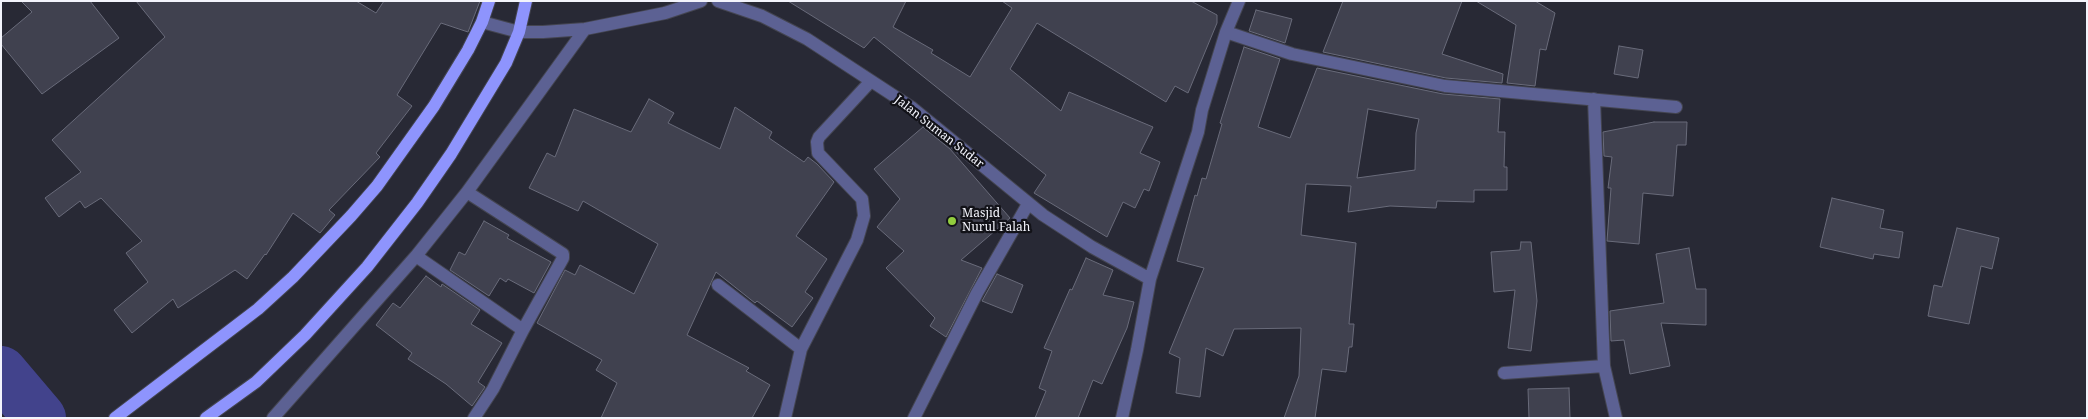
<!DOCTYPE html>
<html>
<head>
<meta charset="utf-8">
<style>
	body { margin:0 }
	#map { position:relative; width:2088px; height:419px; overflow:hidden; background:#282935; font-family:"Noto Serif",serif }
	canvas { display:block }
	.frame { position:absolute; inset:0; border:2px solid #f3f4fc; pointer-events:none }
</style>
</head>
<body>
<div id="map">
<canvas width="2088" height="419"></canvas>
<div class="frame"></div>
</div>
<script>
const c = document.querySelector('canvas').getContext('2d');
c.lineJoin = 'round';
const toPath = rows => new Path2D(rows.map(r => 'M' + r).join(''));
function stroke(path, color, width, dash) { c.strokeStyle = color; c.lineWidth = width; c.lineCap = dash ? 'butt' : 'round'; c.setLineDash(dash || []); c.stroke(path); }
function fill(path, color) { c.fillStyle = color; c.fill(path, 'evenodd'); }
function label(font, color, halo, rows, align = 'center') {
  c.font = font + ' "Noto Serif",serif'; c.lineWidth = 4.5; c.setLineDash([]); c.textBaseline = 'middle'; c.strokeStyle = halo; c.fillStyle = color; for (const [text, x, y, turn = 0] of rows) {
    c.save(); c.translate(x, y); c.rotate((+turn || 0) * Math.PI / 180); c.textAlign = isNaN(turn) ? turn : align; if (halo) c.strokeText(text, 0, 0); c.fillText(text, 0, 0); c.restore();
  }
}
stroke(toPath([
	[1,372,40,418]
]), '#42438c', 52);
const building = toPath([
	[21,1,90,1,119,38,42,94,1,44,1,38,32,12,21,1],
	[136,1,356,1,376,13,384,1,480,1,468,32,441,23,397,95,412,106,376,153,380,157,329,210,335,215,320,233,293,213,266,255,265,254,247,279,235,270,178,308,173,299,132,333,114,310,148,282,126,253,142,241,101,198,85,208,80,201,59,217,45,198,81,172,52,140,165,37,136,1],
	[788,1,906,1,893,27,933,50,931,53,970,77,1012,8,1002,1,1191,1,1217,15,1217,23,1188,93,1175,86,1166,102,1037,23,1010,69,1061,111,1069,92,1153,127,1140,153,1160,162,1149,191,1144,189,1135,208,1123,202,1107,237,1034,193,1046,175,874,37,864,48,788,1],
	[1343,1,1462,1,1442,54,1503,74,1502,83,1446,78,1323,52,1343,1],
	[1476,1,1535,1,1555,13,1546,50,1540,49,1535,86,1507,83,1516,25,1476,1],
	[1256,10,1292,19,1285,43,1249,31,1256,10],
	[1619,46,1643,50,1638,78,1614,74,1619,46],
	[1244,47,1280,59,1258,127,1290,138,1317,68,1443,94,1500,99,1498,132,1505,132,1504,167,1507,167,1507,190,1474,190,1474,202,1437,201,1436,208,1390,206,1348,212,1351,186,1306,184,1301,235,1356,243,1349,324,1354,324,1352,347,1349,347,1346,372,1322,369,1315,418,1284,418,1299,376,1301,328,1234,329,1223,356,1206,348,1200,397,1176,393,1180,358,1169,353,1204,268,1177,261,1195,195,1197,196,1202,178,1206,179,1222,124,1220,123,1244,47],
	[1368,109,1419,119,1416,133,1415,170,1357,178,1368,109],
	[649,99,674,113,668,123,720,149,735,107,772,132,769,138,804,162,808,157,817,164,834,182,796,236,827,259,805,292,813,298,792,327,757,301,755,303,716,272,687,335,749,368,746,371,770,385,752,418,601,418,617,383,596,370,602,360,537,323,565,270,575,275,580,265,634,294,658,244,583,201,578,211,529,188,547,153,555,157,574,109,631,132,649,99],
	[1654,122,1687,122,1686,145,1677,145,1673,196,1643,193,1639,244,1607,241,1611,188,1608,188,1612,157,1604,156,1603,132,1654,122],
	[923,127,950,149,1010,218,961,260,982,268,946,337,930,326,935,318,886,268,904,251,877,227,900,199,874,169,923,127],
	[1832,198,1884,210,1880,228,1903,232,1899,258,1874,254,1873,259,1820,247,1832,198],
	[484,221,509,235,507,238,551,262,534,293,508,279,506,282,500,278,489,296,450,270,459,252,465,255,484,221],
	[1957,228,1999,238,1992,269,1981,266,1969,324,1928,316,1934,285,1942,287,1957,228],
	[1521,242,1531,242,1537,301,1531,351,1508,348,1515,290,1494,292,1491,252,1520,250,1521,242],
	[1689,248,1696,289,1706,289,1706,325,1661,323,1670,366,1630,374,1624,340,1611,341,1610,311,1664,303,1656,254,1689,248],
	[1086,258,1113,270,1103,295,1134,302,1127,328,1102,384,1093,380,1078,418,1035,418,1046,391,1039,388,1052,351,1044,348,1070,289,1072,290,1086,258],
	[997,274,1023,285,1012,313,982,301,997,274],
	[426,276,441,287,442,284,480,310,471,324,502,343,478,382,485,387,472,406,446,384,408,359,412,353,376,325,393,303,400,308,426,276],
	[1569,388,1570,418,1529,418,1528,389,1569,388]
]);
fill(building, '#40414f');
stroke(building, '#696b7a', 1);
const minor = toPath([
	[718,1,762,16,807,39,911,107,1043,215,1092,247,1150,279],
	[482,22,519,32,543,32,585,29,665,13,701,1],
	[1226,32,1292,54,1445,86,1676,107],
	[1594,99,1604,366,1616,418],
	[416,256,523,330],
	[718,285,801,349],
	[1504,373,1604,366],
	[273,418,416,256,467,192],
	[474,418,493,389,523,330,563,258,563,254,467,192,585,29],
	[785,418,801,349,857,240,864,216,862,199,818,153,817,142,819,137,871,81],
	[914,418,977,293,1028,204],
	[1122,418,1137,350,1150,279,1198,132,1202,110,1226,32,1239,1]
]);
const major = toPath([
	[115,418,258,309,293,277,351,216,377,186,434,106,468,50,482,22,489,1],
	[206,418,256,382,305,335,367,267,417,203,451,154,506,63,519,32,526,1]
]);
stroke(minor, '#444551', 14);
stroke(major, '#444551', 14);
stroke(minor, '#5c6193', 12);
stroke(major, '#8e94fd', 12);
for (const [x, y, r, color] of [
	[952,221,5,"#92cd3e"]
]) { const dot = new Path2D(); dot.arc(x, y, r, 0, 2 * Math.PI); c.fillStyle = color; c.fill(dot); stroke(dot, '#121218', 2); }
label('12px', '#f3f4fc', '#121218', [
	["Jalan Suman Sudar",939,132,38]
]);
label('12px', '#f3f4fc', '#121218', [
	["Masjid",962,214],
	["Nurul Falah",962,228]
], 'left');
</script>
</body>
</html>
